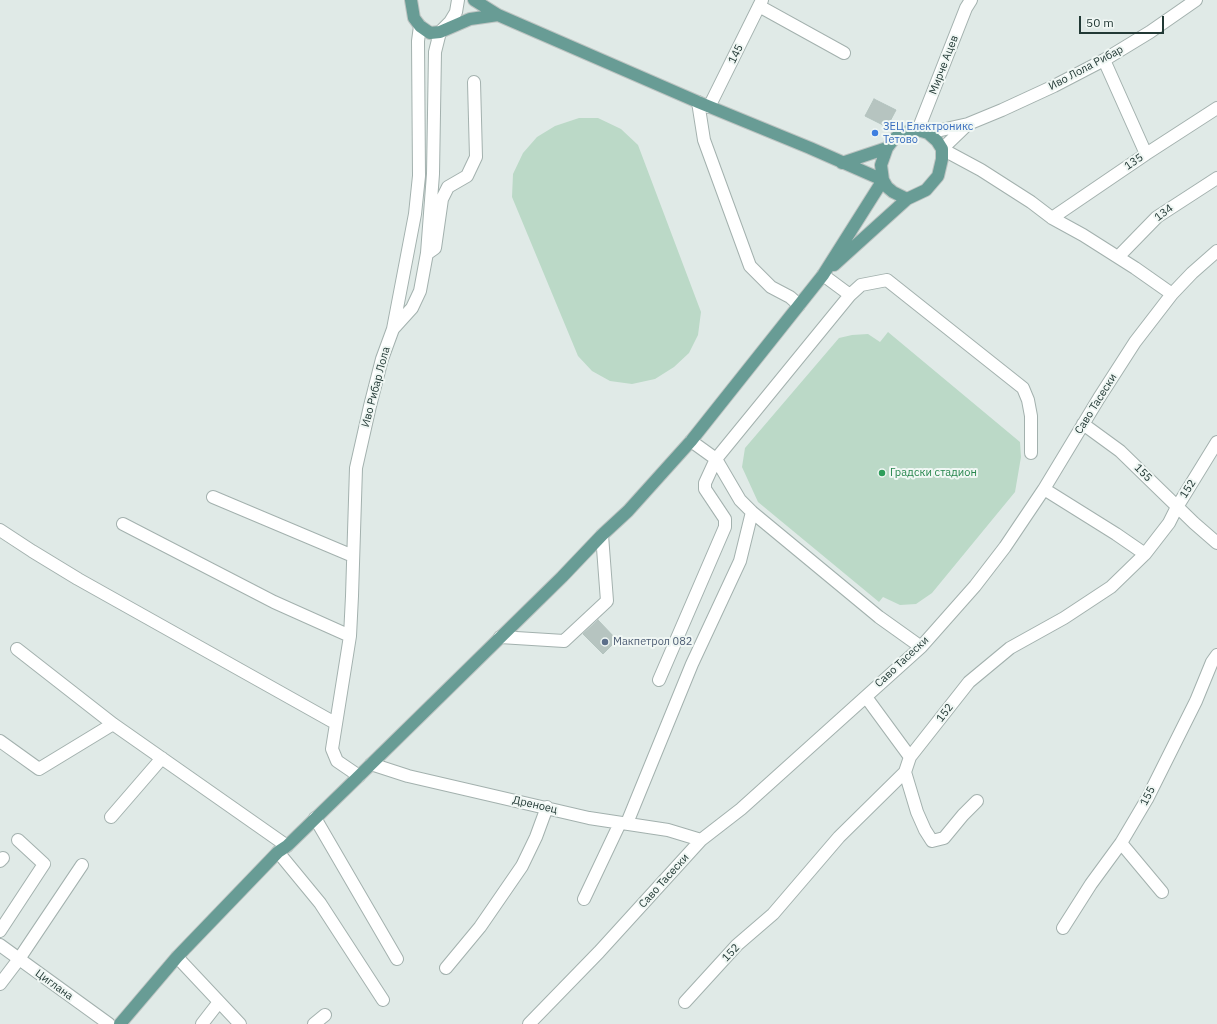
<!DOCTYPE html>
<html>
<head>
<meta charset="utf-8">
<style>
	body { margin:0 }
	#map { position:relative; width:1217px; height:1024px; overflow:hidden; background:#e0eae7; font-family:"IBM Plex Sans",sans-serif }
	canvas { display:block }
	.scale { position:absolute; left:1079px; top:16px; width:85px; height:18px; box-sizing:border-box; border:2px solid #223935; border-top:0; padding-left:5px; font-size:12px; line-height:14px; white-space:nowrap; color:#223935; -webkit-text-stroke:3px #f0f7f4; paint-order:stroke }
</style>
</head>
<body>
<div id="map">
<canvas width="1217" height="1024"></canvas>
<div class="scale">50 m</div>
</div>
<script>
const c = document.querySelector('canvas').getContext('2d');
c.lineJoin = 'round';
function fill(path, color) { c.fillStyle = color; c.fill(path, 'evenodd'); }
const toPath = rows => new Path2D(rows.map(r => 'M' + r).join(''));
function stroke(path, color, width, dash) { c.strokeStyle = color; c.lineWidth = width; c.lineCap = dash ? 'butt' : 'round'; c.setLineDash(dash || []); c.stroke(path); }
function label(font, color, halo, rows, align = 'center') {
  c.font = font + ' "IBM Plex Sans",sans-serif'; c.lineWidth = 4; c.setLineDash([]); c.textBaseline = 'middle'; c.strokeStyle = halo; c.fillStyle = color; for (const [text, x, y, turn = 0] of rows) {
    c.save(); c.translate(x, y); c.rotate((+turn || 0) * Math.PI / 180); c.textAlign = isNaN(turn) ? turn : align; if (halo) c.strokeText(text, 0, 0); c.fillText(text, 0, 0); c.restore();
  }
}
fill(toPath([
	[579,118,598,118,621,129,638,145,701,312,698,335,689,353,674,367,655,379,632,384,610,381,592,371,578,356,512,197,513,174,523,153,537,137,555,126],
	[888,332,1020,442,1021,457,1015,492,932,593,916,604,900,605,883,597,879,602,758,502,742,467,745,448,839,338,852,335,868,334,880,342]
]), '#bbd9c7');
const building = toPath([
	[874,99,896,110,887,127,865,116,874,99],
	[598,620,617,640,603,654,583,634,598,620]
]);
fill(building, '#b6c4c0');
stroke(building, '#b3c3be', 1);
const minor = toPath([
	[759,6,844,53],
	[1104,60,1146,154],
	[698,102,704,140,750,266,771,287,790,297,799,305],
	[709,107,762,0],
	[968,124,942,149,981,170,1031,202,1052,218,1083,235,1135,268,1172,294],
	[918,130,966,8,971,0],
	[928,133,968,124,1002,110,1054,86,1104,60,1150,32,1196,0],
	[1052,218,1146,154,1217,108],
	[428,253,435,248,442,199,448,187,467,176,476,157,474,82],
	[1118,257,1157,217,1217,178],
	[823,275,850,295],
	[393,329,415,214,419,176,418,41,420,26],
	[1083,424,1120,451,1194,523,1217,543],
	[691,441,716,459,740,500,752,512,879,617,921,647],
	[1044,489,1116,534,1145,554],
	[213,497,353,556],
	[123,524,274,602,350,636],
	[0,530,32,551,78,579,335,723],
	[500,637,564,641,607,601,602,535],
	[17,649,113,724,287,846],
	[659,680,725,527,725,519,705,489,705,483,716,459,850,295,861,285,887,280,1023,388,1028,400,1031,416,1031,453],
	[866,697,910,757],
	[0,741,39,769,113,724],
	[371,764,408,776,589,818,668,830,701,840],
	[905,772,917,812,925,830,932,841,944,838,963,815,977,801],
	[359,776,337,761,332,749,350,636,352,596,356,468,370,406,382,359,393,329,412,308,420,291,427,253,433,174,435,52,440,32,450,22,456,12,458,0],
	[111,817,162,758],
	[315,818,397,959],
	[627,823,692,664,740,561,752,512],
	[1121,843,1162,892],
	[278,852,320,903,383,1000],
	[0,861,3,858],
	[584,899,620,823],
	[1063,928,1091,884,1121,843,1147,799,1196,701,1212,662,1217,655],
	[0,931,44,864,18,840],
	[0,945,109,1024],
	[177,957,240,1024],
	[446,968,480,927,522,866,536,837,547,807],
	[0,984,19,959,82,865],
	[685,1002,737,945,773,914,839,837,905,772,910,757,969,682,1010,648,1064,618,1111,587,1145,554,1169,523,1177,507,1217,442],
	[202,1024,219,1002],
	[314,1024,325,1015],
	[529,1024,599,952,701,840,741,809,921,647,975,586,1005,547,1044,489,1099,398,1135,342,1172,294,1192,273,1217,251]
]);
const major = toPath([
	[411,0,414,18,420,26,430,33,440,32,470,19,498,15],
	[842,163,887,148],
	[834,265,907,199],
	[120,1024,177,957,278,852,287,846,359,776,562,577,602,535,628,511,691,441,823,275,883,180,881,165,887,148,893,140,900,134,911,130,918,130,928,133,937,141,942,149,942,159,938,176,926,190,907,199,893,192,887,187,883,180,810,148,698,102,498,15,474,0]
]);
stroke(minor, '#a3b1ae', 14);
stroke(major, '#bdc4c2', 14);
stroke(minor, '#fff', 12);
stroke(major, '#689c95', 12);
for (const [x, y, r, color] of [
	[875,133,4,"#3f7fe0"],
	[882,473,4,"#2e9e5b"],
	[605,642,4,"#5c6f8a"]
]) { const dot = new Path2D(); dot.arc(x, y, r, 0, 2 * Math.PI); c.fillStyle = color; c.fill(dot); stroke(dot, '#f0f7f4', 1.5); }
label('11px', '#223935', '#f0f7f4', [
	["145",736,54,-64],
	["Мирче Ацев",944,65,-69],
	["Иво Лола Рибар",1086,68,-28],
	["135",1134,162,-34],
	["134",1164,213,-37],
	["Иво Рибар Лола",376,387,-75],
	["Саво Тасески",1096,404,-58],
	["155",1143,473,45],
	["152",1188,489,-58],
	["Саво Тасески",902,662,-43],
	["152",945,713,-52],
	["155",1148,796,-63],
	["Дреноец",535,805,13],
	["Саво Тасески",664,881,-48],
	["152",731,953,-46],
	["Циглана",54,985,36]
]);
label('11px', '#366cbe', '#f0f7f4', [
	["ЗЕЦ Електроникс",883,127],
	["Тетово",883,140]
], 'left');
label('11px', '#27864d', '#f0f7f4', [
	["Градски стадион",890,473]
], 'left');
label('11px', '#4e5e75', '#f0f7f4', [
	["Макпетрол 082",613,642]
], 'left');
</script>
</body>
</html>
